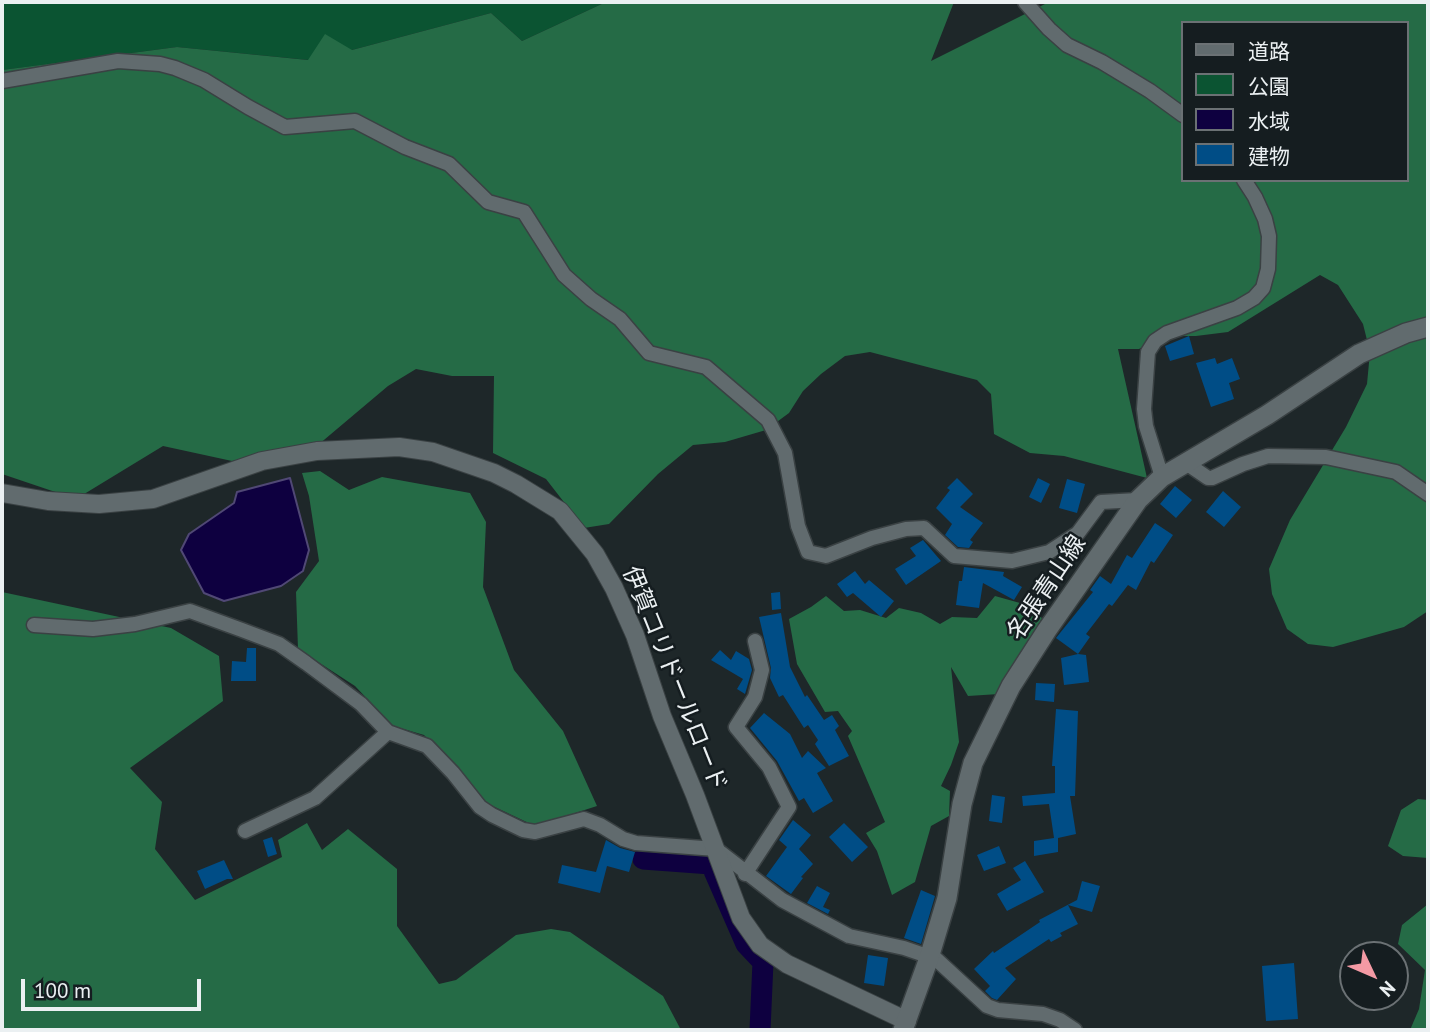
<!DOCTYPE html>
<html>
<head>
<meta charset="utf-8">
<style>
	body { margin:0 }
	#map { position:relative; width:1430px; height:1032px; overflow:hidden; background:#1e2729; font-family:"PT Sans","Noto Sans JP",sans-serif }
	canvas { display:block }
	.frame { position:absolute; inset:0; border:4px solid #ebf0f2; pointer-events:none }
	.legend { position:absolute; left:1181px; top:21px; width:228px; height:161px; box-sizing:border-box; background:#151d20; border:2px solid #6b7174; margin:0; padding:9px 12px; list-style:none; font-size:21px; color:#ebf0f2 }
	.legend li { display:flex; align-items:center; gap:14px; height:35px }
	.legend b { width:35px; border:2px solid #6b7174 }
	.north { position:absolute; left:1339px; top:941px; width:70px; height:70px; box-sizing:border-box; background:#151d20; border:2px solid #6b7174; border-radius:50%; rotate:134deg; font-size:19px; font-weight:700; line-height:28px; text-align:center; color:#ebf0f2 }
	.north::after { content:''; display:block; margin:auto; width:24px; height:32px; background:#f49aa4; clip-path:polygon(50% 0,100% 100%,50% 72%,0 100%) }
	.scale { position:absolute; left:21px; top:979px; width:180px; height:32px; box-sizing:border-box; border:4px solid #ebf0f2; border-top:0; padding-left:9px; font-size:21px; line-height:24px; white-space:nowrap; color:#ebf0f2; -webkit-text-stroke:5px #151d20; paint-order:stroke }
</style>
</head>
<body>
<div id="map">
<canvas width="1430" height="1032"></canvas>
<div class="frame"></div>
<ul class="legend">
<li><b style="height:9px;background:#616b6e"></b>道路</li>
<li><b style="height:19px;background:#0b5432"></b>公園</li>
<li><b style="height:19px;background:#0e0040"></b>水域</li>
<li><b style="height:19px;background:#004d86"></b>建物</li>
</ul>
<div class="north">N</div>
<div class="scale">100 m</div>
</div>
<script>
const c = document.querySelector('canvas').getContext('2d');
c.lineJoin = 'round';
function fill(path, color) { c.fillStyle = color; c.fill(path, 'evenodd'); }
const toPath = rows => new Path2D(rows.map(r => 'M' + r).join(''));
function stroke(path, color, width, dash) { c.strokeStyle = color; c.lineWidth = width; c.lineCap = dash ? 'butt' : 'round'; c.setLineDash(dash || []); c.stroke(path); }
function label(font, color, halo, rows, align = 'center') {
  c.font = font + ' "PT Sans","Noto Sans JP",sans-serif'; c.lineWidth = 5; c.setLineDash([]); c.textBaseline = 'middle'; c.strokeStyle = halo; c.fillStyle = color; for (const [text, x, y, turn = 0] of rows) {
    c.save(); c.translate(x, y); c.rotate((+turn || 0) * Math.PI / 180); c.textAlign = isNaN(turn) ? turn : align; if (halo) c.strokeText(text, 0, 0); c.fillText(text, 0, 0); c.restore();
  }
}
fill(toPath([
	[2,2,606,2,522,41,491,13,352,50,309,60,177,47,2,70]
]), '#0b5432');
fill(toPath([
	[606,2,954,2,931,61,1049,2,1428,2,1428,611,1404,627,1333,647,1308,644,1287,629,1272,594,1269,569,1290,520,1346,427,1367,384,1370,352,1363,324,1338,285,1320,275,1228,332,1196,336,1161,336,1139,349,1118,349,1147,478,1064,456,1030,453,994,434,991,394,977,380,870,352,845,356,821,374,803,391,789,413,766,430,725,442,693,445,658,474,609,524,584,528,546,479,493,453,494,376,452,376,416,369,388,386,318,445,232,461,163,446,76,499,2,474,2,70,177,47,308,60,325,34,352,50,491,13,522,41],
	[1183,23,1407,23,1407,180,1183,180],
	[320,471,349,490,382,477,470,493,486,522,483,587,514,670,563,731,597,806,535,826,484,802,424,735,393,726,355,686,298,649,296,592,319,561,309,496,302,473],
	[2,592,171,628,219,656,223,701,130,768,162,802,155,849,195,900,282,857,278,840,307,823,322,850,348,829,397,869,397,926,439,984,456,980,516,935,551,929,570,932,663,996,681,1030,2,1030],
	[826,596,844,611,860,610,886,618,899,608,921,613,940,624,952,617,977,618,995,596,1020,603,1042,618,999,694,968,696,951,667,959,742,951,765,941,786,950,791,949,816,931,826,915,882,892,895,877,851,866,833,885,822,848,736,852,731,838,711,825,712,797,664,789,619,811,607],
	[1418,799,1428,800,1428,858,1403,856,1388,846,1401,810],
	[1428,904,1428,1030,1410,1030,1419,1009,1425,970,1398,944,1402,925]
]), '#256b46');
const water = toPath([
	[290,478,309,550,303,571,281,586,224,601,204,593,181,550,189,534,234,503,237,492,290,478]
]);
fill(water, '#0e0040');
stroke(water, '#504875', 2);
stroke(toPath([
	[643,859,711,864,746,944,763,962,760,1030]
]), '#0e0040', 21);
fill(toPath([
	[1189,336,1194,354,1170,361,1165,346],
	[1215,358,1217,364,1232,358,1240,379,1229,383,1234,399,1211,407,1196,363],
	[957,478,973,494,960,507,983,523,970,540,973,542,969,548,958,547,945,535,952,524,936,508,950,490,947,488],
	[1038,478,1050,484,1041,503,1029,497],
	[1067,479,1085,484,1077,513,1059,508],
	[1175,486,1192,500,1176,518,1160,504],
	[1223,491,1241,507,1224,527,1206,512],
	[1155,523,1173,535,1154,563,1151,561,1136,590,1128,585,1112,606,1109,604,1086,634,1090,637,1078,654,1056,638,1093,592,1090,590,1100,576,1111,584,1127,555,1132,558],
	[923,540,941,561,906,585,895,569,916,556,910,548],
	[964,567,1004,572,1003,576,1022,587,1014,600,983,583,979,608,956,605,959,581,962,581],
	[855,571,865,584,869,580,894,601,881,617,853,593,847,597,837,584],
	[780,592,781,609,772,610,771,593],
	[781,613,790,667,805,697,807,695,824,720,832,715,839,726,835,730,849,756,829,766,815,744,818,740,808,725,804,728,783,695,779,697,770,678,771,668,759,617],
	[247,648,256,648,256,681,231,681,232,661,246,662],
	[720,650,731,660,736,651,749,659,752,670,745,694,737,689,743,679,711,660],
	[1078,654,1086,655,1089,682,1064,685,1061,658],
	[1036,683,1055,684,1054,702,1035,700],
	[1056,709,1078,711,1075,796,1070,796,1076,834,1058,838,1058,852,1034,856,1034,841,1054,838,1049,804,1023,806,1022,796,1055,793,1055,766,1052,766],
	[764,713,790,734,802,758,808,751,826,768,817,773,833,801,813,813,804,798,799,801,777,761,750,728],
	[992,795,1005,797,1002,823,989,821],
	[793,820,811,835,799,849,813,864,801,877,803,878,791,894,766,876,787,847,779,840],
	[844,823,868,847,852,862,829,837],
	[272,837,277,854,268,857,263,840],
	[606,840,620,848,635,852,629,872,607,866,600,893,558,883,562,865,596,872],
	[999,846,1006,863,984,871,977,855],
	[224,860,233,879,227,879,205,889,197,871],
	[1025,861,1044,892,1007,911,997,894,1021,880,1013,868],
	[1082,881,1100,886,1092,912,1068,905,1078,924,1060,933,1062,936,1051,942,1049,939,1005,968,1016,979,997,1000,992,998,985,991,990,986,974,969,993,951,994,953,1040,922,1039,920,1077,900],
	[817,886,830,893,823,907,830,910,828,914,807,903],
	[921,890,935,896,921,944,904,938],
	[868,955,888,958,884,986,864,983],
	[1294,963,1298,1019,1266,1021,1262,966]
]), '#004d86');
const minor = toPath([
	[1025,2,1049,29,1067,45,1102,62,1150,91,1183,115],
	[2,81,118,61,160,64,175,68,204,80,248,107,285,127,355,121,405,147,449,164,488,202,524,212,564,275,591,299,620,319,649,353,706,367,768,420,785,453,798,526,808,552,826,556,872,538,906,529,924,528,954,556,1012,561,1049,552,1078,533,1101,502,1138,500],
	[1186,463,1208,478,1212,478,1243,464,1268,456,1326,457,1396,472,1428,494],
	[1162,477,1146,426,1144,409,1148,352,1155,341,1167,333,1237,308,1254,298,1263,288,1268,269,1269,236,1265,219,1255,197,1244,180],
	[34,625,93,629,135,624,190,611,242,630,279,644,306,663,361,704,388,732,427,746,453,773,480,807,492,815,523,830,535,832,584,819,600,825,623,839,636,843,716,849,782,900,849,936,904,948,936,959,987,1006,998,1010,1043,1014,1060,1020,1075,1030],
	[245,831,315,798,388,732],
	[745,874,789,807,769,767,736,727,755,697,762,670,755,641]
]);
const tertiary = toPath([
	[2,493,48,501,99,504,153,499,262,461,317,451,399,447,433,452,494,473,516,484,560,511,595,554,614,588,635,635,662,716,695,795,741,918,760,945,787,964,907,1021]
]);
const secondary = toPath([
	[903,1030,929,958,947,898,962,804,973,763,1011,686,1047,630,1138,500,1162,477,1267,415,1359,354,1406,333,1428,327]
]);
stroke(minor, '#3a4143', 17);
stroke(tertiary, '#3a4143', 20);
stroke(secondary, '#3a4143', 22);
stroke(minor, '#616b6e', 14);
stroke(tertiary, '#616b6e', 18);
stroke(secondary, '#616b6e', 19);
label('24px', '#ebf0f2', '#151d20', [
	["名張青山線",1047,588,-56],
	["伊賀コリドールロード",674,679,68]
]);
</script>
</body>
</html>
